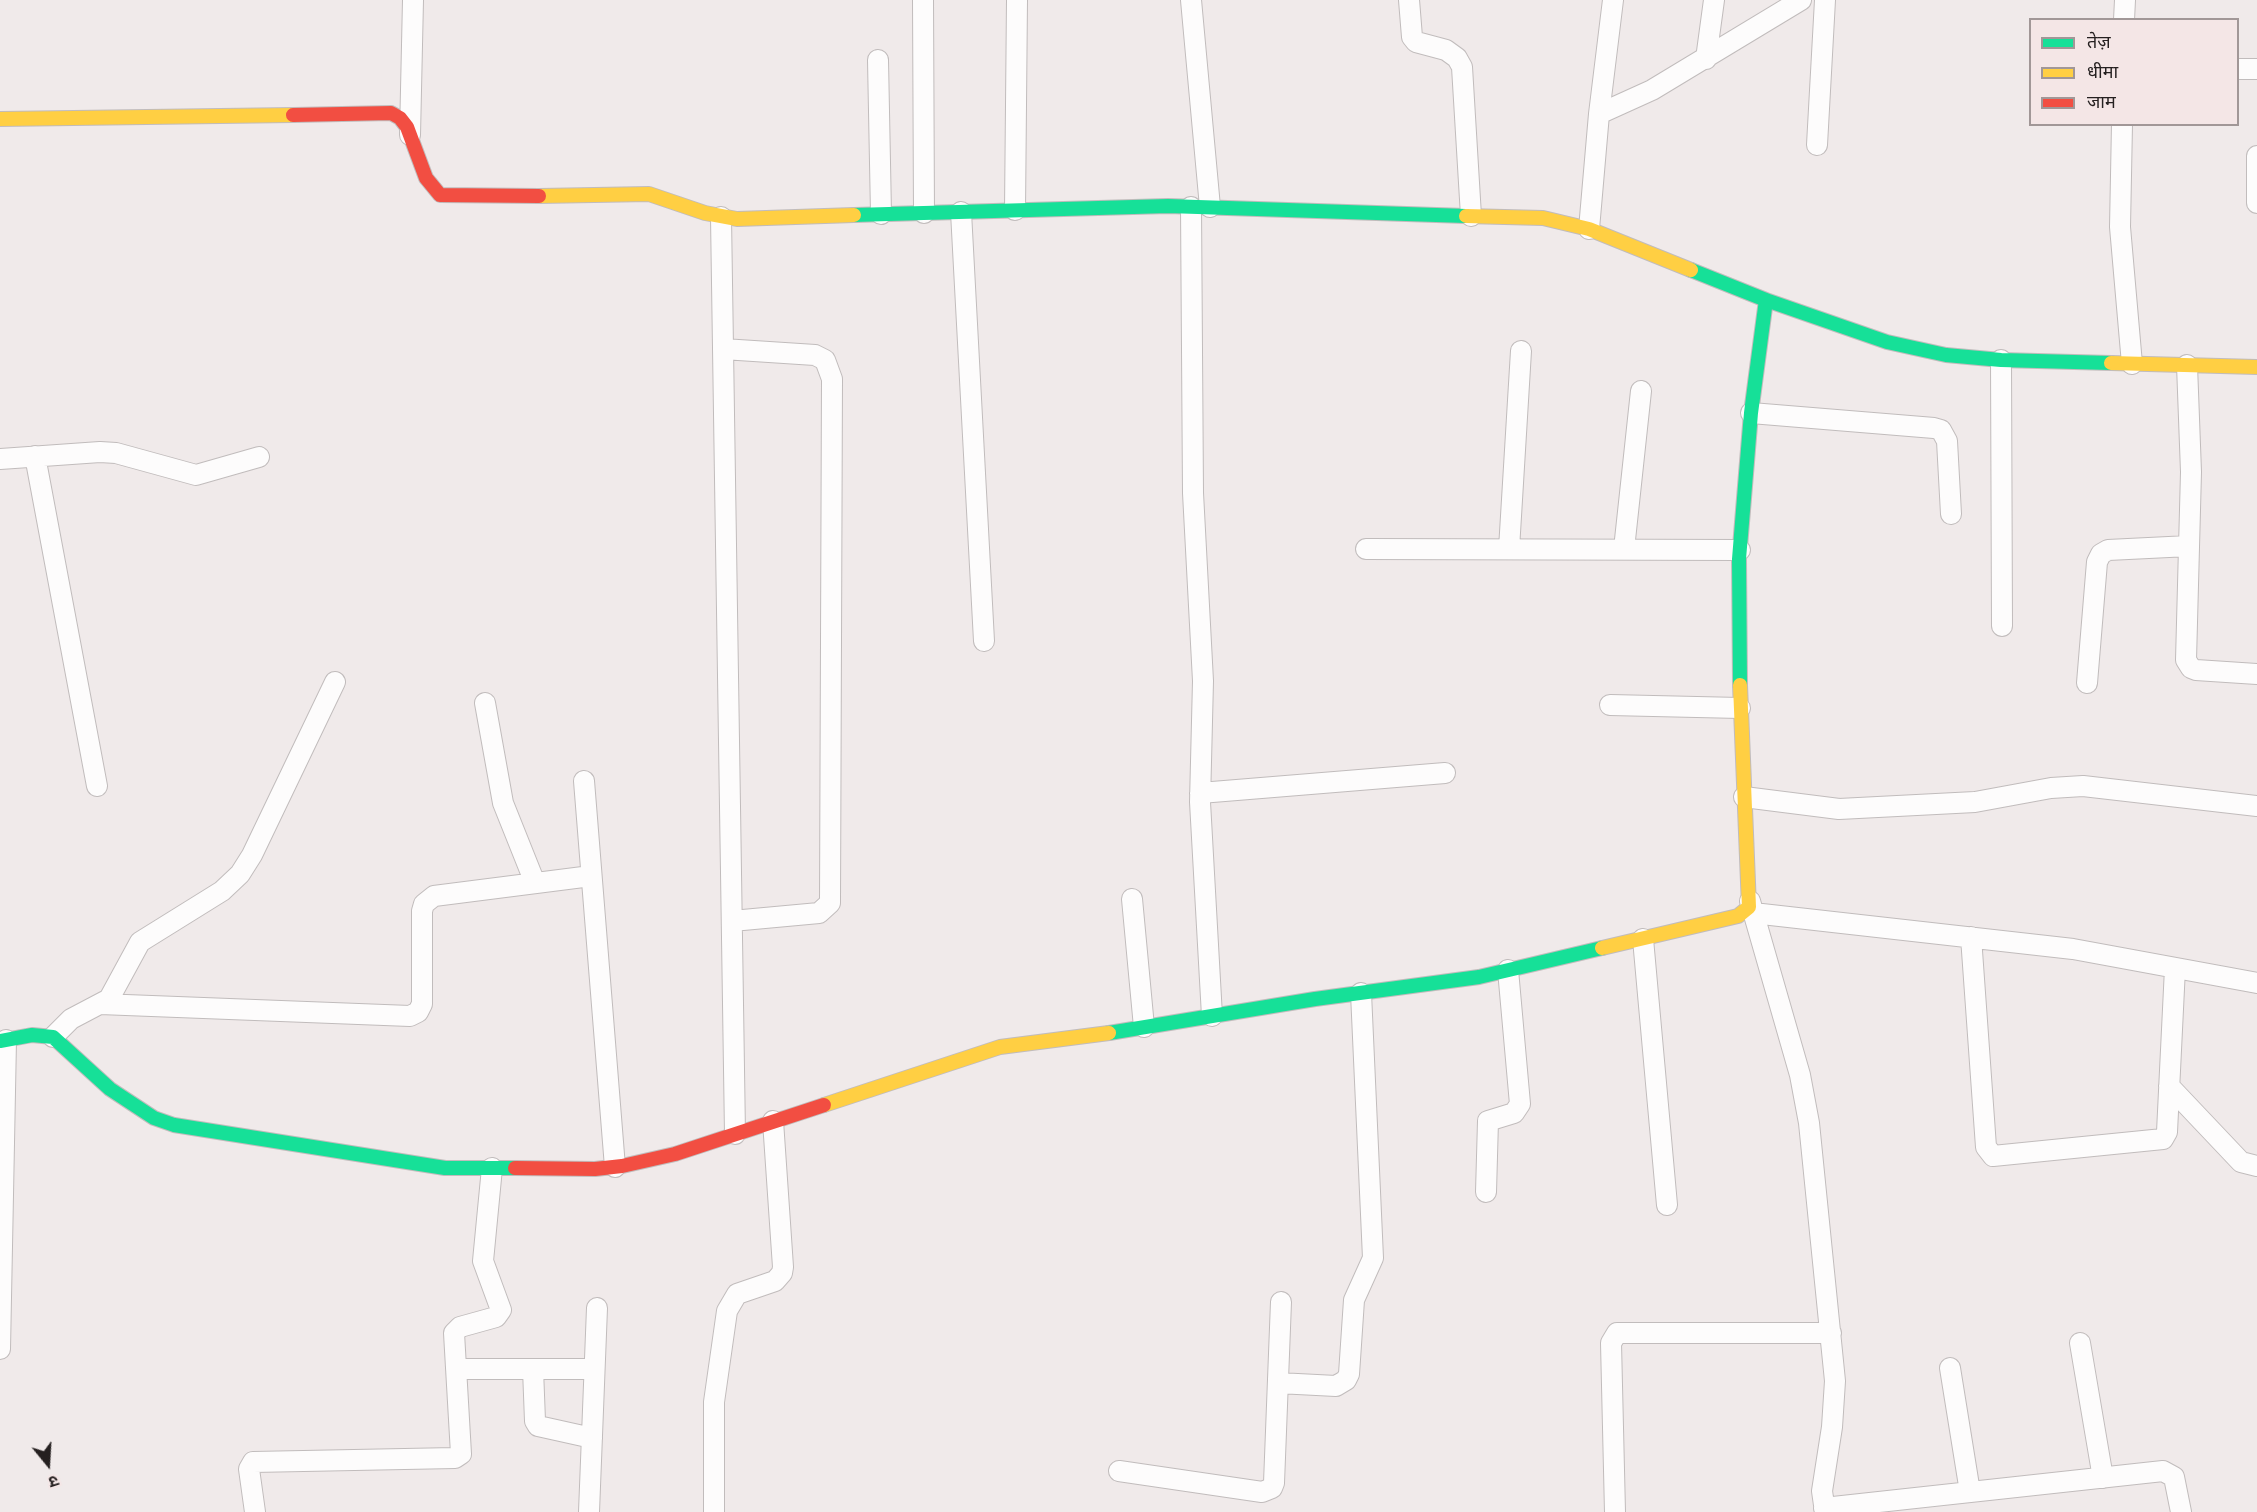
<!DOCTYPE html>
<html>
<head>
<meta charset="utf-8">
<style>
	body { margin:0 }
	#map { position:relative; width:2257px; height:1512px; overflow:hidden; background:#f0eaea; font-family:"Public Sans","Noto Sans Devanagari",sans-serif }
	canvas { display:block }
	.legend { position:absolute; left:2029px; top:18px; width:210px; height:108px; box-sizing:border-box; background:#f4e6e6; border:2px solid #a19797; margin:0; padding:8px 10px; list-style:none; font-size:18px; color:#252020 }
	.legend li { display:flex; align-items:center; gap:12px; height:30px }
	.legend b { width:30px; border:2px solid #a19797 }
	.north { position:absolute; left:18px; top:1434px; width:60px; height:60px; -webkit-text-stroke:4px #f4e6e6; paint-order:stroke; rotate:162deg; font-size:16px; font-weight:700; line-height:24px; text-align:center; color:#252020 }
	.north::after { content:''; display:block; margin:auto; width:21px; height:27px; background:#252020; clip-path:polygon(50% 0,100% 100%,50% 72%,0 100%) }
</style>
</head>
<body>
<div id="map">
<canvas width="2257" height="1512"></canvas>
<ul class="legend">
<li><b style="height:8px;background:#16e098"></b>तेज़</li>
<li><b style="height:8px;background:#ffcf43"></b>धीमा</li>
<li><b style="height:8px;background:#f24e42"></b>जाम</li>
</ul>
<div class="north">उ</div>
</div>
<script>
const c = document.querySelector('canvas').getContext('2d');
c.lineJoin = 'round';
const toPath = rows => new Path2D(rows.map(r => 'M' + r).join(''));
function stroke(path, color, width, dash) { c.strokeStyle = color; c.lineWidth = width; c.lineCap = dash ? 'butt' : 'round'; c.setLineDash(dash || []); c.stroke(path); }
const street = toPath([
	[923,0,924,213],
	[1191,0,1210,207],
	[1409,0,1412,37,1416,42,1446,50,1457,58,1462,67,1471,216],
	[2124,20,2125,0],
	[1706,59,1714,0],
	[878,60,881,214],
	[2238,69,2257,69],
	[1599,114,1652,90,1801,0],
	[2122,124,2120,227,2132,364],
	[410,135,413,0],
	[1817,145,1825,0],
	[2257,156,2257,203],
	[1191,207,1193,493,1203,681,1200,802,1212,1016],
	[1015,210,1017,0],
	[961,212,984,641],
	[721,217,735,1134],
	[1589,229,1599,114,1613,0],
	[723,349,815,355,825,360,832,379,830,903,819,913,732,921],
	[2001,360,2002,626],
	[2187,365,2191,472,2186,660,2191,668,2196,670,2257,674],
	[1751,413,1934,428,1941,430,1947,441,1951,514],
	[35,456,97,786],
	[0,459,100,452,116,453,196,475,259,457],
	[1366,549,1740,550],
	[1509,549,1521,351],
	[1624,549,1641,391],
	[2087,683,2097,562,2101,554,2108,550,2189,546],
	[485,703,503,803,535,883],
	[1610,705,1740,708],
	[584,781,615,1167],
	[1200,793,1445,773],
	[1744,797,1839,809,1975,802,2051,788,2083,786,2257,806],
	[1132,899,1144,1027],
	[1750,901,1800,1075,1809,1123,1835,1381,1832,1427,1822,1491,1825,1512],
	[1753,913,2073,949,2257,983],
	[1971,937,1986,1147,1993,1156,2163,1139,2167,1132,2175,968],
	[1643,939,1667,1205],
	[100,1004,410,1016,418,1012,422,1004,422,911,424,904,434,896,591,876],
	[53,1037,71,1019,109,999,140,942,222,891,240,874,252,855,335,682],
	[2169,1086,2241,1162,2257,1166],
	[1486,1192,1488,1121,1514,1113,1520,1104,1508,970],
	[2080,1343,2103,1478],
	[0,1349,6,1040],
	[1950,1368,1970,1492],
	[457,1369,594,1369],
	[533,1369,535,1421,538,1426,592,1438],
	[1278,1383,1336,1386,1346,1380,1349,1374,1354,1300,1373,1258,1361,993],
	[1119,1471,1262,1492,1272,1488,1274,1483,1281,1302],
	[1824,1508,2163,1471,2174,1477,2181,1512],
	[255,1512,249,1469,253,1462,455,1458,461,1454,454,1333,460,1327,496,1317,501,1310,483,1261,492,1168],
	[589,1512,597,1308],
	[714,1512,714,1402,727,1311,737,1294,775,1281,782,1273,783,1267,773,1121],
	[1615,1512,1611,1343,1617,1333,1831,1333]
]);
const fast = toPath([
	[854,215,1168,206,1466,216],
	[1691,270,1766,300,1887,342,1946,355,2001,360,2111,363],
	[1740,685,1739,559,1751,413,1766,300],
	[1109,1033,1315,999,1479,977,1602,948],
	[0,1041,32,1035,53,1037,110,1089,154,1118,174,1125,445,1168,515,1168]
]);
const slow = toPath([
	[0,119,293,115],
	[539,196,649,194,705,213,737,219,854,215],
	[1466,216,1543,218,1589,229,1691,270],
	[2111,363,2257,367],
	[1602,948,1738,916,1749,907,1740,685],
	[824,1105,1000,1047,1109,1033]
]);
const jam = toPath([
	[293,115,391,113,400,118,407,127,426,178,440,195,539,196],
	[515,1168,595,1169,622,1166,675,1154,824,1105]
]);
stroke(street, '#c1bcbc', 22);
stroke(fast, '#c1bcbc', 16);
stroke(slow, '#c1bcbc', 16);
stroke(jam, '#c1bcbc', 16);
stroke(street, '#fdfcfc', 20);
stroke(fast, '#16e098', 14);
stroke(slow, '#ffcf43', 14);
stroke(jam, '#f24e42', 14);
</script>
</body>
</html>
